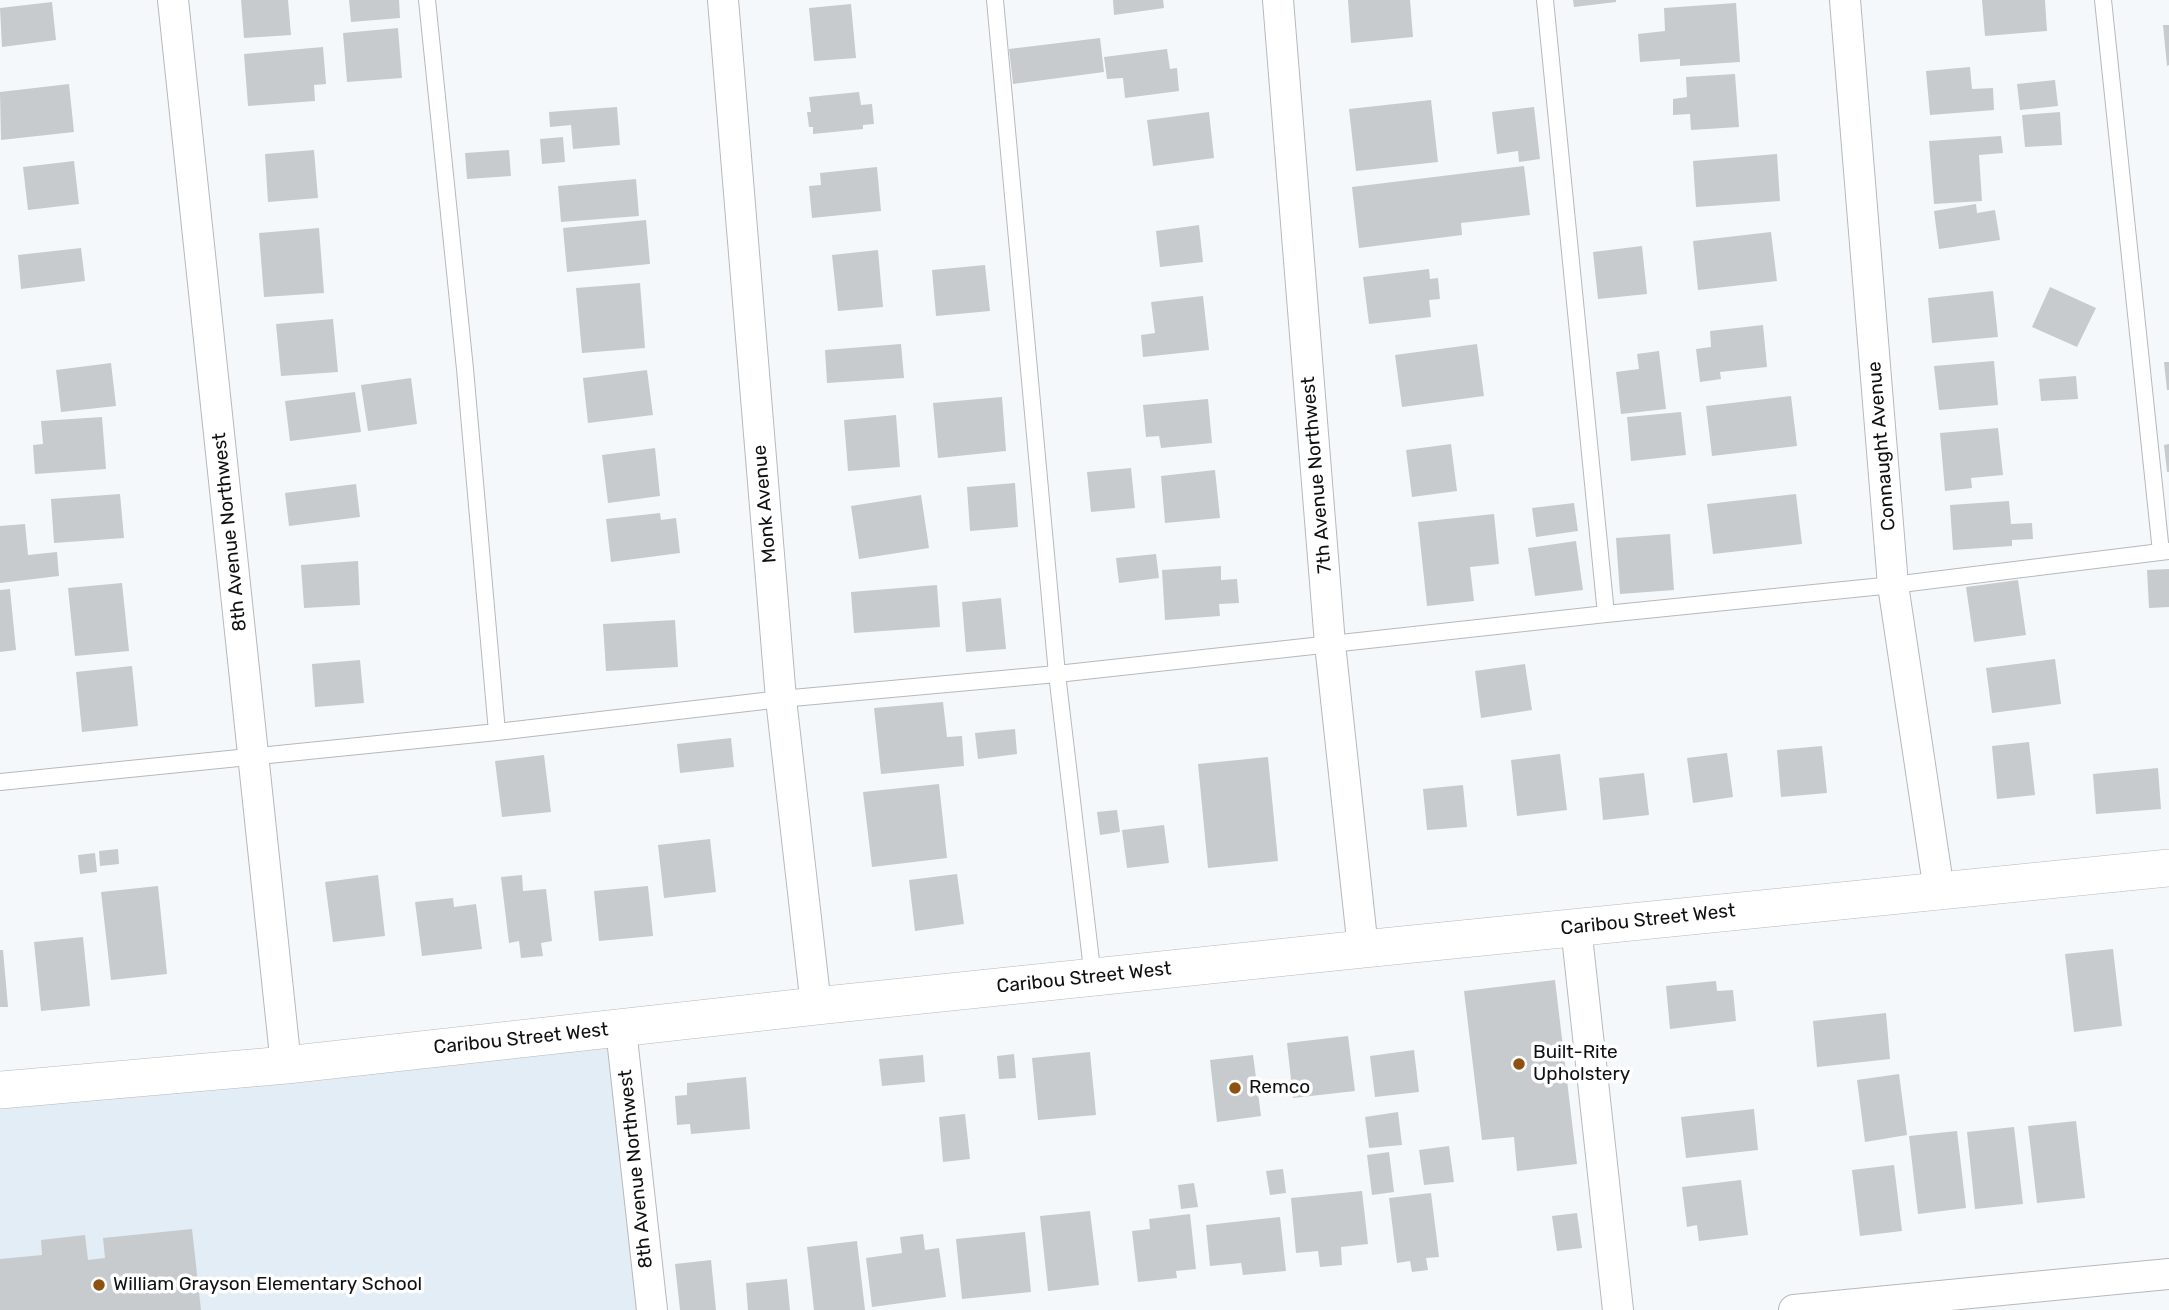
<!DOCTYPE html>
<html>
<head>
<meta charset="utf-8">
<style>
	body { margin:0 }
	canvas { display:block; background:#f4f8fa }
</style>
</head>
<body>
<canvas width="2169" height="1310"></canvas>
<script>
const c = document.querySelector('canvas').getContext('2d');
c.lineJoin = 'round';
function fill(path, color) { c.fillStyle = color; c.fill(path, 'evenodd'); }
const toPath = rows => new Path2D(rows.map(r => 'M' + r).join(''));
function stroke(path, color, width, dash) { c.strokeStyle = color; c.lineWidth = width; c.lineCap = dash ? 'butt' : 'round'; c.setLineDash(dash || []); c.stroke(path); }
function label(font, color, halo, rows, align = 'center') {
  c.font = font + ' Rubik,sans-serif'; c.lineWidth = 7; c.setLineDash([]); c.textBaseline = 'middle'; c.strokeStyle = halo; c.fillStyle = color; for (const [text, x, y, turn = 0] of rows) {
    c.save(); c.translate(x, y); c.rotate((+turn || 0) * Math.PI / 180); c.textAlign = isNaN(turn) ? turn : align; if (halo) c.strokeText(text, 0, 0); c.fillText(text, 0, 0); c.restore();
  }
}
fill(toPath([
	[621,1029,652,1310,0,1310,0,1100]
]), '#e3edf5');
fill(toPath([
	[241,0,288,0,291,35,244,38],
	[349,0,399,0,400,18,351,22],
	[1113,0,1163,0,1164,8,1114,15],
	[1348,0,1410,0,1413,37,1351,43],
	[1573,0,1616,0,1616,2,1574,7],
	[1982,0,2045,0,2047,31,1985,36],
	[52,2,56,40,2,47,0,8],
	[1736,3,1740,62,1680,66,1680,59,1640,62,1638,34,1665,31,1664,8],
	[851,4,856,58,814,61,809,8],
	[2163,25,2169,25,2169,65,2167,66],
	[398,28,402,78,347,82,343,33],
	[1100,38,1104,72,1013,84,1009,49],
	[323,47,326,84,314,85,315,101,248,106,244,54],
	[1167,49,1170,69,1177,68,1179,91,1125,98,1123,78,1107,79,1104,57],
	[1970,67,1972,89,1993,88,1994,110,1930,115,1926,71],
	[1735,74,1739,127,1691,130,1690,114,1673,115,1673,99,1687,97,1686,77],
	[2055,80,2058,106,2020,110,2017,84],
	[69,84,74,132,1,140,0,92],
	[859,92,861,105,872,104,874,124,863,125,863,129,813,134,813,127,809,127,807,112,811,112,809,97],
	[1431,100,1438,162,1356,171,1349,109],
	[617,107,620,145,573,149,571,125,550,127,549,112],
	[1534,107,1540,159,1519,162,1518,151,1497,154,1492,112],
	[1209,112,1214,158,1153,166,1147,120],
	[2060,112,2062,145,2025,147,2022,115],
	[2001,136,2003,153,1979,155,1982,201,1934,204,1929,141],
	[563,137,565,162,542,164,540,139],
	[314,150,318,198,268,202,265,154],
	[509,150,511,176,467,179,465,153],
	[1777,154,1780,201,1696,207,1693,161],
	[74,161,79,204,28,210,23,167],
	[1524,166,1530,215,1461,223,1462,235,1359,248,1352,187],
	[877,167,881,211,812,218,809,186,821,185,820,173],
	[636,179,639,216,561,222,558,186],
	[1976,204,1977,213,1995,210,2000,240,1939,249,1934,211],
	[646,220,650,264,567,272,563,228],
	[1199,225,1203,262,1160,267,1156,231],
	[319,228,324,293,264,297,259,233],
	[1771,232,1777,281,1698,290,1693,241],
	[1642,246,1647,294,1598,299,1593,252],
	[81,248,85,281,21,289,18,255],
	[878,250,883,307,838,311,832,255],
	[985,265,990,311,936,316,932,270],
	[1429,269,1430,279,1438,278,1440,299,1429,300,1431,317,1369,324,1363,277],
	[640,283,645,348,582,353,576,288],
	[2050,287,2096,308,2077,347,2032,327],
	[1993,291,1998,337,1932,343,1928,298],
	[1203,296,1209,350,1143,357,1141,335,1155,333,1151,302],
	[333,319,338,372,281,376,276,324],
	[1763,325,1767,367,1720,372,1721,379,1700,382,1696,349,1711,347,1710,331],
	[901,344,904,378,827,383,825,350],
	[1477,344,1484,396,1402,407,1395,355],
	[1659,351,1666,409,1621,414,1616,372,1639,369,1637,354],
	[1994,361,1998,405,1939,410,1934,366],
	[2164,362,2169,362,2169,390,2167,390],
	[111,363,116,406,61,412,56,370],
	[647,370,653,415,588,423,583,378],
	[2076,376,2078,399,2041,401,2039,379],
	[411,378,417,424,368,431,361,385],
	[355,392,361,432,290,441,285,401],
	[1791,396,1797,446,1712,456,1706,406],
	[1002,397,1006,451,938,458,933,403],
	[1208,399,1212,443,1161,448,1159,436,1146,437,1143,405],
	[1681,412,1686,455,1631,461,1627,417],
	[896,415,900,467,848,471,844,420],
	[102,417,106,469,35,474,33,445,43,444,41,421],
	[1998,428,2003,475,1971,478,1972,488,1945,491,1940,433],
	[1451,444,1457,491,1412,497,1406,450],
	[2169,444,2169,472,2167,472,2164,445],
	[655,448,660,496,608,503,602,455],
	[1131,468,1135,508,1091,512,1087,472],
	[1215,470,1220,518,1165,523,1161,476],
	[1015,483,1018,527,970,531,967,487],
	[356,484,360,517,289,526,285,493],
	[120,494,124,538,54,543,51,499],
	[1796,494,1802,544,1713,554,1707,504],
	[921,495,929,548,859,559,851,506],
	[2009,501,2011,524,2032,523,2033,539,2012,540,2012,546,1953,550,1950,505],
	[1574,503,1578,531,1536,537,1532,508],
	[660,513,661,520,676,518,680,553,611,562,606,519],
	[1494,514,1499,564,1470,567,1474,601,1427,606,1418,522],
	[25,524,28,555,57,552,59,576,0,583,0,526],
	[1670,534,1674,590,1620,594,1616,538],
	[1576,541,1583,590,1535,596,1528,548],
	[1156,554,1159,578,1119,583,1116,558],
	[358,561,360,605,304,608,301,565],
	[1221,566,1221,580,1237,579,1239,603,1219,604,1220,616,1165,620,1162,570],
	[2169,569,2169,607,2149,608,2147,570],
	[2018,580,2026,635,1974,642,1966,587],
	[122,583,129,651,75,656,68,588],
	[937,585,940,627,854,633,851,592],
	[10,589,16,650,0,652,0,590],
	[1001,598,1006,649,966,652,962,602],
	[675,620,678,667,606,671,603,624],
	[2055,659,2061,704,1992,713,1986,668],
	[360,660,364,703,315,707,312,664],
	[1525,664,1532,710,1481,718,1475,671],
	[132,666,138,726,82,732,76,672],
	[943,702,947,737,962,736,964,766,881,774,874,708],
	[1015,729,1017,754,978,759,975,733],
	[731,738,734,767,680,773,677,744],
	[2029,742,2035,795,1997,799,1992,746],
	[1822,746,1827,793,1781,797,1777,750],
	[1727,753,1733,797,1693,803,1687,758],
	[1560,754,1567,810,1517,816,1511,760],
	[544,755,551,812,502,817,495,761],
	[1268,757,1278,861,1208,868,1198,764],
	[2158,768,2161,809,2096,814,2093,774],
	[1644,773,1649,815,1603,820,1599,778],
	[939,784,947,858,872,867,863,792],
	[1463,785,1467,827,1427,830,1423,789],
	[1117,810,1120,832,1100,835,1097,812],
	[1164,825,1169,863,1127,868,1122,830],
	[710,839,716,892,664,898,658,845],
	[118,849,119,864,100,866,99,851],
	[95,853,97,872,80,874,78,855],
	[957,874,964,924,915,931,909,880],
	[378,875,385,936,333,942,325,882],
	[522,875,523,891,546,889,552,941,541,943,543,956,521,958,519,941,509,943,501,877],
	[158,886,167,974,111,980,101,892],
	[648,886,653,936,599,941,594,891],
	[453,898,454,907,476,904,482,949,422,956,415,902],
	[83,937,90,1006,41,1011,34,942],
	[2113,949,2122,1026,2074,1032,2065,954],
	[0,950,3,950,8,1007,0,1007],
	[1555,980,1577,1164,1517,1171,1514,1137,1482,1140,1464,991],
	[1716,981,1717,991,1733,990,1736,1021,1670,1029,1666,986],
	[1886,1013,1890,1059,1817,1067,1813,1021],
	[1348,1036,1355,1091,1293,1098,1287,1043],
	[1414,1050,1419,1092,1375,1097,1370,1056],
	[1090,1052,1096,1115,1038,1120,1032,1058],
	[1014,1054,1016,1078,999,1079,997,1056],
	[923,1055,925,1082,882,1086,879,1059],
	[1253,1055,1261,1116,1217,1122,1210,1060],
	[1899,1074,1907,1135,1865,1142,1857,1080],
	[746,1077,750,1129,691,1134,690,1124,677,1125,675,1096,687,1095,687,1083],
	[1754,1109,1758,1150,1686,1158,1681,1117],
	[1398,1112,1402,1145,1369,1148,1365,1117],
	[965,1114,970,1159,943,1162,939,1117],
	[2076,1121,2085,1198,2037,1203,2028,1126],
	[2014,1127,2023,1204,1975,1209,1967,1132],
	[1957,1131,1966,1208,1918,1214,1909,1136],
	[1449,1146,1454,1182,1424,1185,1419,1150],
	[1389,1152,1394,1192,1372,1195,1367,1155],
	[1894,1165,1902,1231,1860,1236,1852,1170],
	[1283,1169,1286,1193,1270,1195,1266,1171],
	[1741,1180,1748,1235,1699,1241,1697,1225,1687,1227,1682,1187],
	[1194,1183,1198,1207,1181,1209,1178,1185],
	[1362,1191,1368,1244,1341,1247,1342,1265,1320,1267,1318,1251,1296,1253,1291,1198],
	[1431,1193,1439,1257,1426,1258,1428,1270,1412,1272,1410,1261,1397,1263,1389,1198],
	[1090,1211,1099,1285,1048,1291,1040,1216],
	[1577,1213,1582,1248,1557,1251,1552,1216],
	[1190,1214,1196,1269,1176,1271,1177,1278,1138,1282,1132,1231,1150,1229,1149,1219],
	[1280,1217,1286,1271,1243,1275,1241,1263,1210,1266,1206,1225],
	[192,1229,201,1310,0,1310,0,1259,42,1255,41,1240,85,1235,88,1260,105,1258,103,1238],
	[1025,1232,1031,1292,962,1299,956,1239],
	[923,1234,925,1250,939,1248,946,1297,872,1307,866,1258,902,1253,900,1237],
	[857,1241,865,1310,814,1310,807,1247],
	[711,1260,716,1310,680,1310,675,1264],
	[787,1279,790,1310,748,1310,746,1283]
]), '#c8cbce');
const service = toPath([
	[427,0,465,369,497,732],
	[995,0,1057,674,1093,978],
	[1545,0,1606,614],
	[2103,0,2161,552],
	[0,782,497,732,781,699,1057,674,1606,614,1893,585,2169,551]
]);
const minor = toPath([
	[173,0,286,1065],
	[723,0,781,699,816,1006],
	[1278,0,1330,644,1363,949],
	[1845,0,1893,585,1939,891],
	[1576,927,1618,1310],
	[621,1029,652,1310],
	[1794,1310,2169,1274]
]);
const tertiary = toPath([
	[0,1090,286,1065,816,1006,1363,949,2169,868]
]);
stroke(service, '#b6b9bc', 18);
stroke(minor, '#b6b9bc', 32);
stroke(tertiary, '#b6b9bc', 38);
stroke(service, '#fff', 16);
stroke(minor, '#fff', 30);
stroke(tertiary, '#fff', 37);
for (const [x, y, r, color] of [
	[1519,1064,7,"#8d5111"],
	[1235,1088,7,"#8d5111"],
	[99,1285,7,"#8d5111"]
]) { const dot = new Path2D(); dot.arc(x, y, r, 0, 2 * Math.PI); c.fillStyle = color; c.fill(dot); stroke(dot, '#fff', 2.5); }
label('19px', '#101112', '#fff', [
	["Connaught Avenue",1882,446,-95],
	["7th Avenue Northwest",1317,475,-95],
	["Monk Avenue",765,504,-95],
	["8th Avenue Northwest",230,532,-96],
	["Caribou Street West",1648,920,-6],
	["Caribou Street West",1084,978,-6],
	["Caribou Street West",521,1039,-6],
	["8th Avenue Northwest",636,1169,-96]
]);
label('19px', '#101112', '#fff', [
	["Built-Rite",1533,1053],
	["Upholstery",1533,1075],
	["Remco",1249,1088],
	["William Grayson Elementary School",113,1285]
], 'left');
</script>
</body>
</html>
